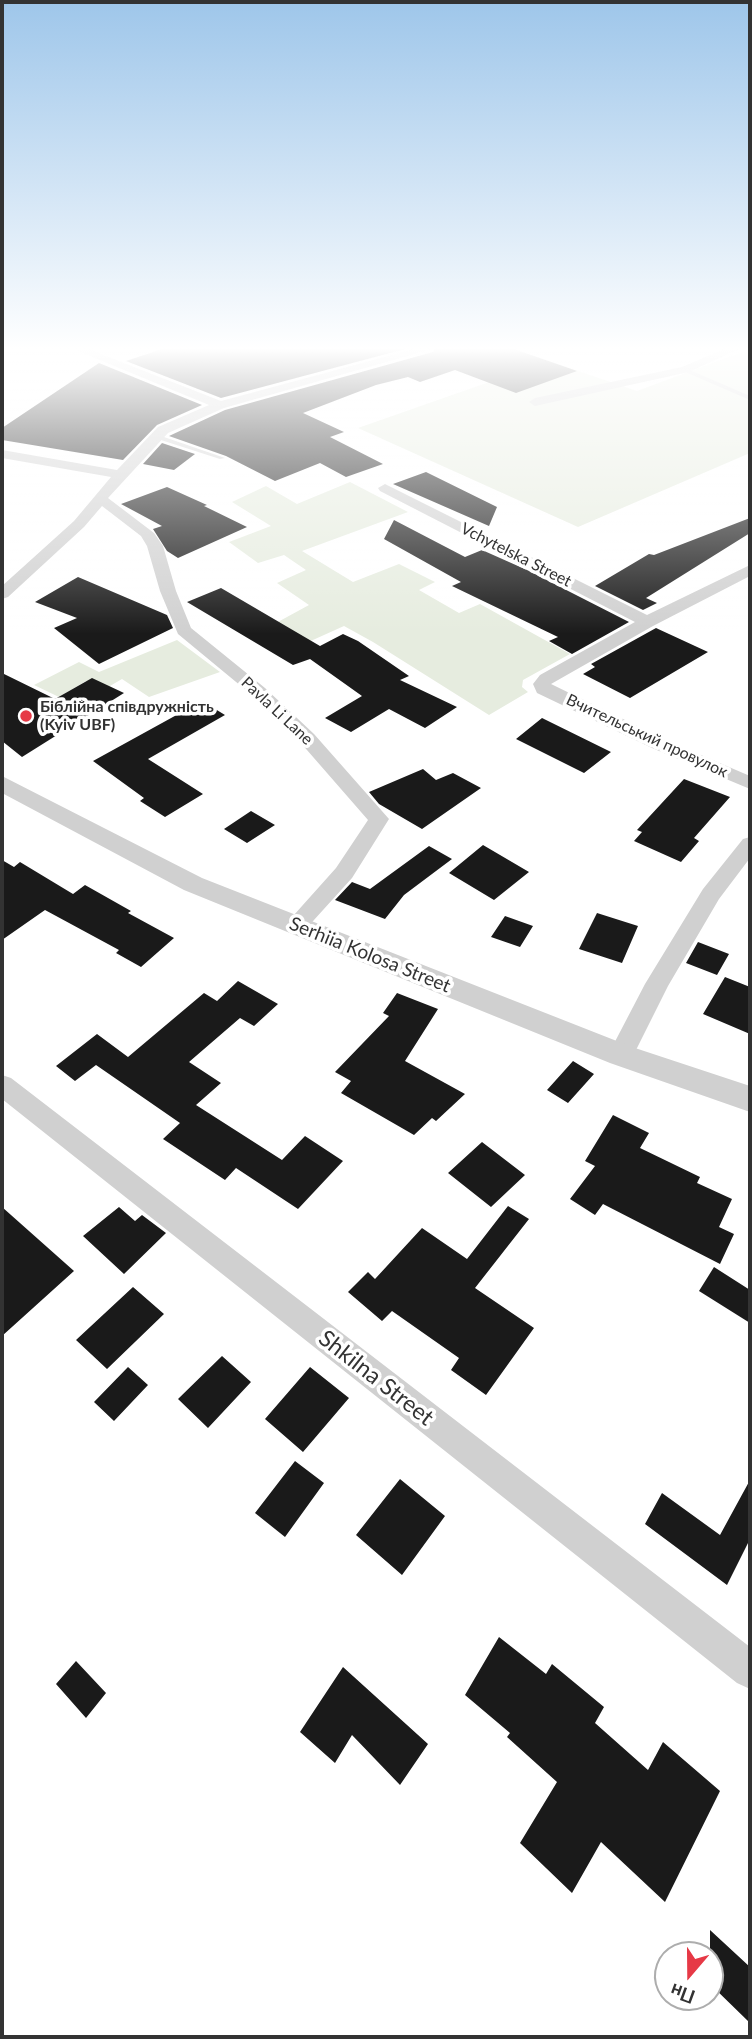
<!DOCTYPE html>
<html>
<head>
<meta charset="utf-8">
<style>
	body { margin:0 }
	#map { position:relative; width:752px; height:2039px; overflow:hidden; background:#fff; font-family:Lato,sans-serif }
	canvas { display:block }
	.frame { position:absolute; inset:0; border:4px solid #333; pointer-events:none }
	.north { position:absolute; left:654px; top:1941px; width:70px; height:70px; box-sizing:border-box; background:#fff; border:2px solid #adadad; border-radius:50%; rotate:200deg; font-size:19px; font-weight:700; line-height:28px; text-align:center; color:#333 }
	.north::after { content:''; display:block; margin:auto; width:24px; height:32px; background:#e63946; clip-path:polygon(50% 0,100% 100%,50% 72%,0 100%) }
</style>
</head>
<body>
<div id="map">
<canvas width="752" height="2039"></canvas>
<div class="frame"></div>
<div class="north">Пн</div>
</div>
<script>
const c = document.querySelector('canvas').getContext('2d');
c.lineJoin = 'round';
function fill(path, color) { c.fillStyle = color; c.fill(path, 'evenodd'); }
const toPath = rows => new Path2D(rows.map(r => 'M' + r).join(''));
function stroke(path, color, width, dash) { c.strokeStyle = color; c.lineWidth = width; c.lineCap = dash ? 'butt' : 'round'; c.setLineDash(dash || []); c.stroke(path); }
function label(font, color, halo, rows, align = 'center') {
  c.font = font + ' Lato,sans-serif'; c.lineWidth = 7; c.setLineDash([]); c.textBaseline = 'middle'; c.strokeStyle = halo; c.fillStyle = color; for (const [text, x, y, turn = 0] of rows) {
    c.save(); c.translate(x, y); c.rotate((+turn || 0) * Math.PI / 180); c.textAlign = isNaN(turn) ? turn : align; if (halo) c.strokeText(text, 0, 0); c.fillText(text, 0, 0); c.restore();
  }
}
fill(toPath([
	[750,349,750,453,578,527,358,428,549,361,637,391],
	[350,482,408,512,302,551,353,582,399,564,435,582,419,590,459,613,480,604,570,654,523,680,522,687,528,692,489,715,373,642,344,626,304,644,276,623,309,605,277,583,306,570,284,555,258,563,229,542,271,526,232,502,266,486,297,504],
	[177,640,220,672,149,697,122,679,103,690,86,681,59,697,34,685,79,662,99,672]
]), '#e6ecdf');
fill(toPath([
	[162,349,405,349,221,398,126,361],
	[435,349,514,349,577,371,516,393,455,370,420,382,408,377,376,385,303,413,344,432,330,437,383,464,346,477,320,463,275,481,226,456,169,436,225,410,433,352],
	[99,363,202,405,157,425,123,460,2,440,2,428],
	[162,443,195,454,174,470,143,464],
	[426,472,497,507,489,526,393,484],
	[167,487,207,505,204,506,247,527,178,558,167,551,153,529,162,526,121,504],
	[750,518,750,533,646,598,657,603,643,610,595,586,649,554,654,555],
	[394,520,465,557,482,550,527,570,629,622,572,654,549,641,558,637,452,586,461,582,384,539],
	[78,577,167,615,173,628,99,664,54,628,77,618,35,602],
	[221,588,320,646,343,634,358,641,409,676,400,680,457,707,425,728,389,709,351,732,325,718,362,696,310,659,293,665,187,602],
	[656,628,708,652,630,698,583,674,595,667,591,664],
	[2,673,55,699,92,678,124,693,22,757,2,741],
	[202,701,225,715,148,759,203,794,165,817,140,801,144,798,93,761],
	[542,718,611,752,584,773,516,739],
	[423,769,436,780,453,773,481,788,422,829,379,804,369,792],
	[684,779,730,797,694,838,699,841,681,862,634,841,642,832,637,830],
	[251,811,275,825,247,843,224,829],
	[483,845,529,872,494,900,449,873],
	[429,846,452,859,404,895,385,919,335,900,352,882,370,889],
	[2,860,14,867,20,862,73,894,85,885,131,911,128,913,174,938,141,967,116,953,119,950,45,910,2,940],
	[597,913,638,926,622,963,579,949],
	[505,916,533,926,520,947,491,937],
	[698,942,729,954,717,975,686,963],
	[725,977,750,987,750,1034,703,1014],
	[238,981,278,1004,254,1026,240,1018,189,1062,221,1083,196,1105,282,1160,305,1136,343,1161,298,1209,236,1168,225,1180,163,1139,180,1123,96,1065,75,1081,56,1066,97,1034,128,1057,204,993,217,1001],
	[397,993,438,1009,405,1061,465,1094,436,1121,432,1118,414,1135,341,1093,351,1081,335,1072,389,1016,383,1013],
	[573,1061,594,1074,568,1103,547,1090],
	[613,1115,649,1133,640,1148,700,1177,697,1183,732,1199,719,1227,734,1234,720,1264,603,1204,595,1215,570,1199,595,1166,585,1161],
	[482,1142,525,1175,491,1207,448,1173],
	[508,1206,529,1219,475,1288,534,1328,486,1395,451,1370,459,1358,392,1311,382,1321,348,1292,368,1272,375,1279,422,1228,467,1259],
	[2,1207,74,1271,2,1336],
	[119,1207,135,1221,142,1215,166,1233,124,1274,83,1236],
	[714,1267,750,1290,750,1323,699,1291],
	[133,1287,164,1314,107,1369,76,1340],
	[222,1356,251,1382,208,1428,178,1399],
	[128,1367,148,1385,114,1421,94,1402],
	[310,1367,349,1398,303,1452,265,1419],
	[295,1461,324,1483,285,1537,255,1513],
	[400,1479,445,1516,402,1575,356,1535],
	[750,1480,750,1539,727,1585,645,1524,662,1493,720,1535],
	[499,1637,546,1674,552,1664,604,1707,595,1723,648,1770,663,1742,720,1791,665,1902,601,1842,572,1893,520,1843,557,1782,507,1737,510,1733,465,1695],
	[76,1661,106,1693,86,1718,56,1684],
	[343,1667,428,1744,400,1785,352,1735,335,1763,300,1732],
	[710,1930,750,1967,750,2023,710,1984]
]), '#1a1a1a');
fill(toPath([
	[685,368,750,396,750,400,683,371,685,368],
	[153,436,164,437,225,458,220,459,161,440,151,439,150,438,153,436]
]), '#d0d0d0');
fill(toPath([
	[73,349,88,349,221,401,414,349,432,349,224,408,168,433,108,498,154,533,163,546,176,591,191,628,265,688,314,734,389,819,352,878,304,931,296,933,288,931,285,925,336,868,368,820,300,742,253,696,178,634,160,591,147,546,141,536,102,506,84,527,8,597,2,599,2,586,74,521,111,477,2,458,2,450,117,470,158,427,209,405,73,349],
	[724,349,739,349,689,372,535,406,529,402,535,398,682,367,724,349],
	[385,484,647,615,750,565,750,576,653,626,551,684,666,740,750,776,750,789,652,748,537,693,533,684,540,675,635,622,380,491,378,488,385,484],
	[750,837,750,858,719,899,668,986,630,1062,621,1065,612,1062,608,1055,645,984,703,889,743,839,750,837],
	[2,1075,11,1078,750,1647,750,1689,737,1683,2,1099,2,1075]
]), '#d0d0d0');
fill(toPath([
	[2,776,202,878,632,1047,750,1086,750,1112,610,1063,184,890,2,793,2,776]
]), '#d0d0d0');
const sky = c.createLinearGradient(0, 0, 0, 634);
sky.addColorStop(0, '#9ec6ea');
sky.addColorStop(0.55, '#fff');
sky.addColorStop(1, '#ffffff00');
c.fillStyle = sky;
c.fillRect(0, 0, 752, 634);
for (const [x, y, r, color] of [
	[26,716,7,"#e63946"]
]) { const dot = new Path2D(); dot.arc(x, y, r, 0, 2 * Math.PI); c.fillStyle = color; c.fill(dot); stroke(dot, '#fff', 2.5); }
label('16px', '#333', '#fff', [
	["Vchytelska Street",516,555,27],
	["Pavla Li Lane",277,711,43],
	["Вчительський провулок",647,736,25]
]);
label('bold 16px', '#333', '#fff', [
	["Біблійна співдружність",40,707],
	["(Kyiv UBF)",40,725]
], 'left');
label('19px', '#333', '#fff', [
	["Serhiia Kolosa Street",370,955,22]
]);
label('23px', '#333', '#fff', [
	["Shkilna Street",376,1378,38]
]);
</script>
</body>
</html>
